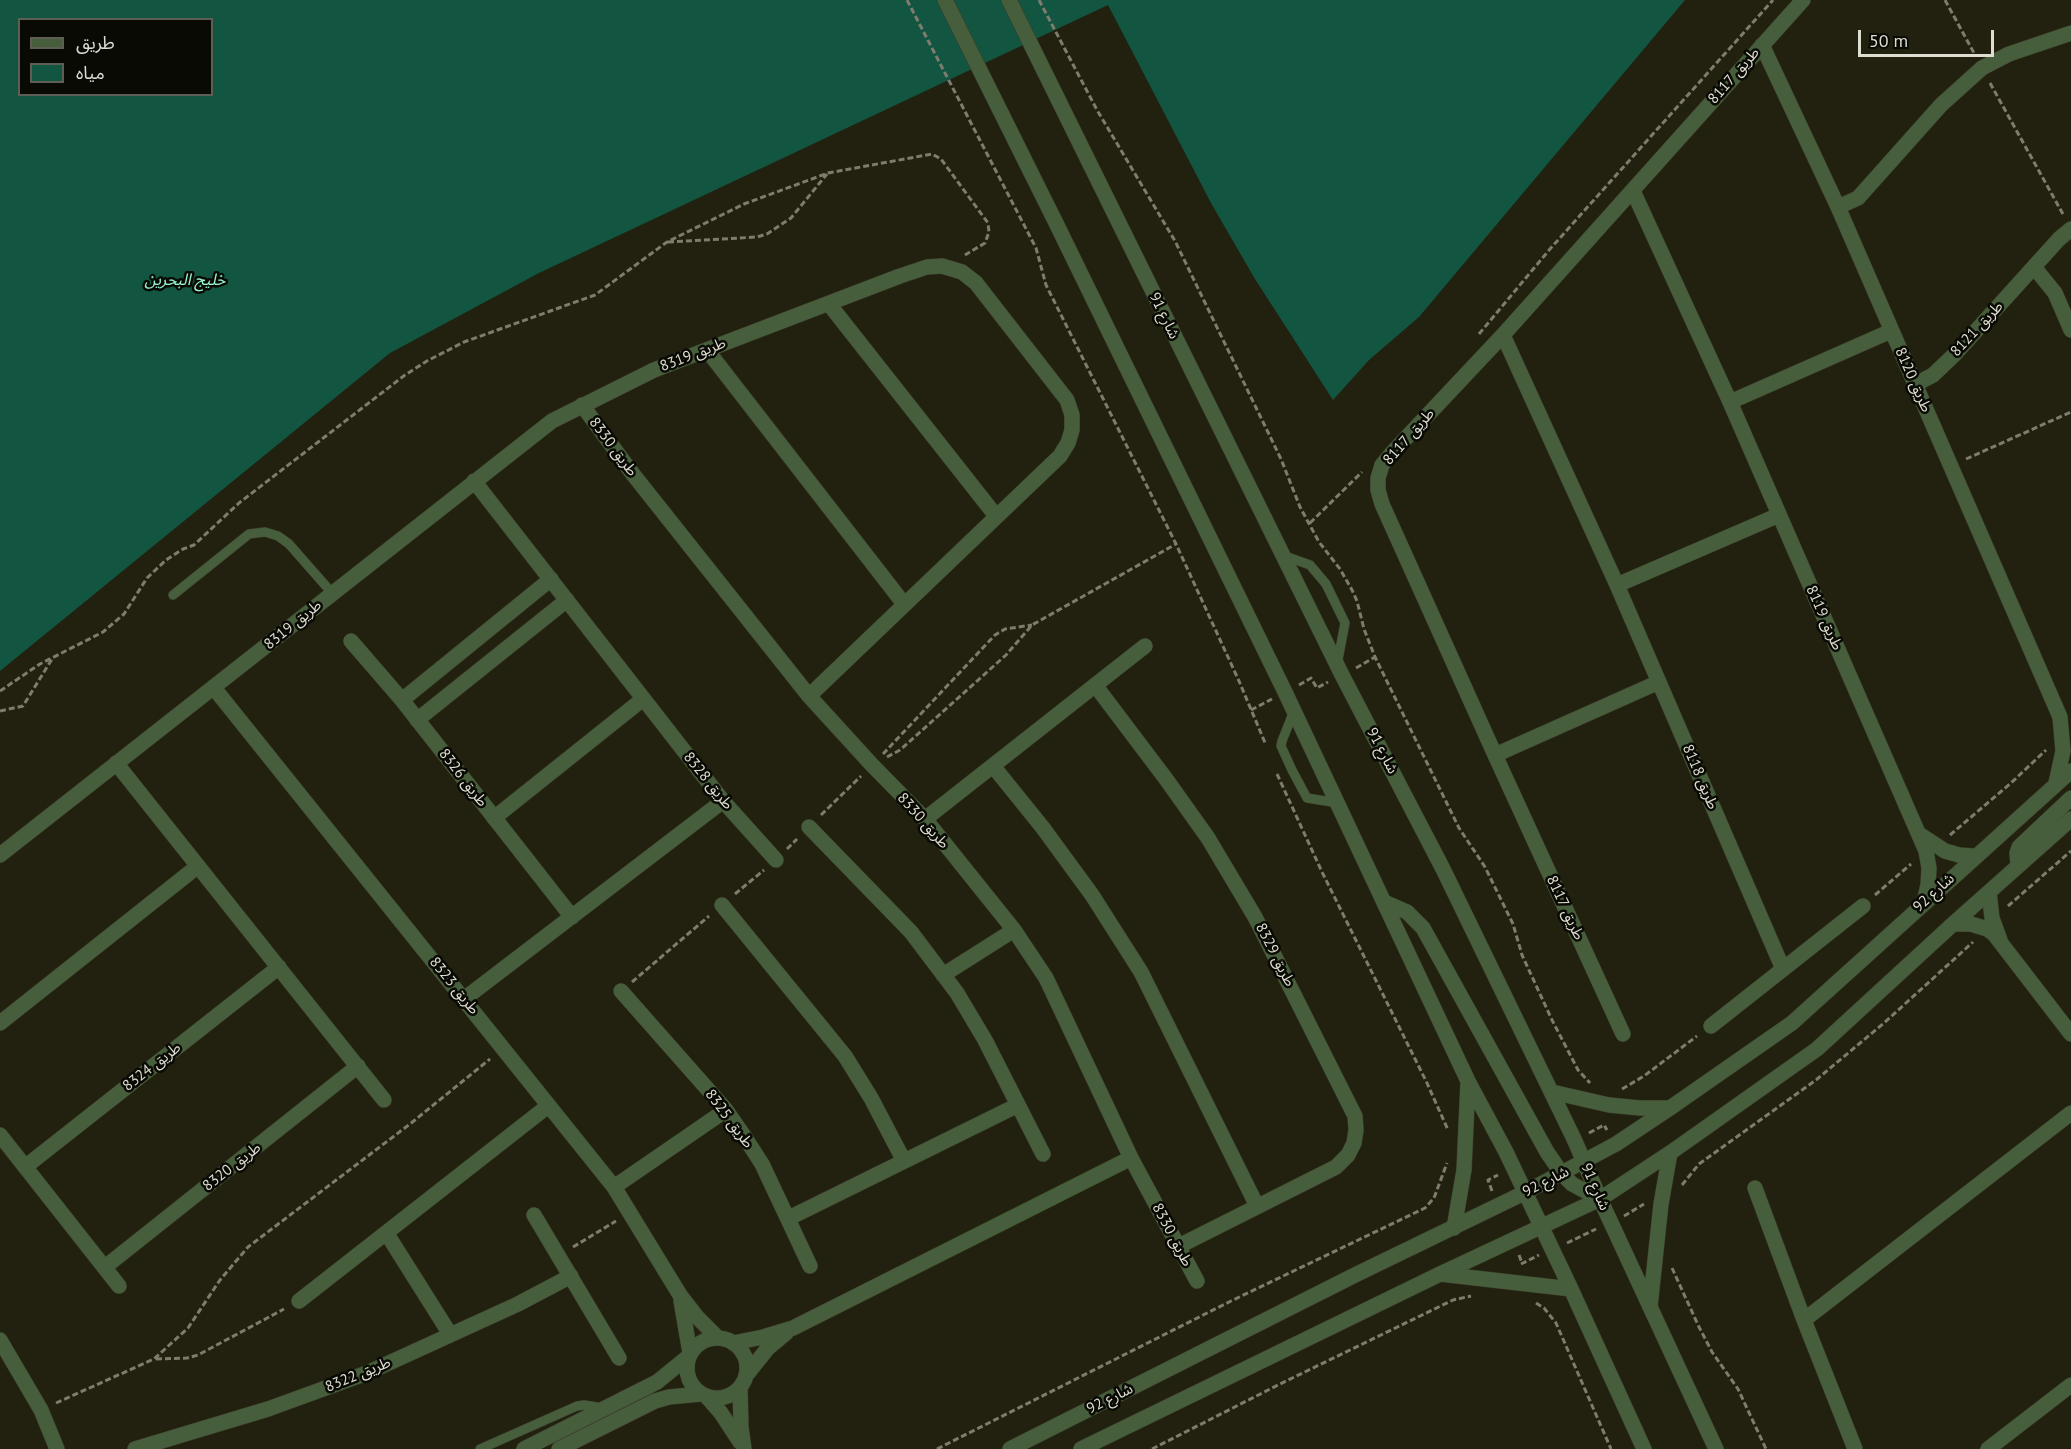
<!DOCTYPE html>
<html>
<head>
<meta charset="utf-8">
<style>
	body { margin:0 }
	#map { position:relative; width:2071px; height:1449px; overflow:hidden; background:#22210f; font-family:"PT Sans","Noto Sans Arabic",sans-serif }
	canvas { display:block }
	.legend { position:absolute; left:18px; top:18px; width:195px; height:78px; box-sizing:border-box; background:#0a0a04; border:2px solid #5f5e56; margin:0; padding:8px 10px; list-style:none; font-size:18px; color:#deddd2 }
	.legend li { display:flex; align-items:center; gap:12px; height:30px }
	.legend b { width:30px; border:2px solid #5f5e56 }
	.scale { position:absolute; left:1858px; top:30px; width:136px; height:27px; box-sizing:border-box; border:3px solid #deddd2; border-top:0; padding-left:8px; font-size:18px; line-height:21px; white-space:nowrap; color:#deddd2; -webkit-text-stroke:4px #0a0a04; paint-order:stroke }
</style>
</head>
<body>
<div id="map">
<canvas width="2071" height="1449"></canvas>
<ul class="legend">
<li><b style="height:8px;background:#465e3b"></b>طريق</li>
<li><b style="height:16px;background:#125540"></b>مياه</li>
</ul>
<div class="scale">50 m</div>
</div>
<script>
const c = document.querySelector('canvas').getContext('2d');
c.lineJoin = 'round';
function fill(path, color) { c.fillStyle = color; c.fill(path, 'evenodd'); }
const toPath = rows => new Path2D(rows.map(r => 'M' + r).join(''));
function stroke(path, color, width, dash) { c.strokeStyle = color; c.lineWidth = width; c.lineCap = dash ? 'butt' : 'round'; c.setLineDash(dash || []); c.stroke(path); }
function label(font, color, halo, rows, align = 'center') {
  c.font = font + ' "PT Sans","Noto Sans Arabic",sans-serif'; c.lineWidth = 5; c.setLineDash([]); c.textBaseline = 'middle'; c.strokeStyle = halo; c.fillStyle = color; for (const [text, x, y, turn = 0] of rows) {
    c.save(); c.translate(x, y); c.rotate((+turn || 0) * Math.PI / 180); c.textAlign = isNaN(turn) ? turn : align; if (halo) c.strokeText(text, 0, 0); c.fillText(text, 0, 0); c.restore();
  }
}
fill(toPath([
	[0,0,1685,0,1419,317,1369,360,1333,400,1255,279,1211,203,1108,5,539,273,390,353,0,671],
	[20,20,212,20,212,94,20,94]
]), '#125540');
const service = toPath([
	[1282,555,1310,565,1326,584,1345,623,1337,665],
	[173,595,249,534,265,532,278,536,289,544,332,593],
	[1294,711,1282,741,1281,746,1292,770,1307,798,1338,803],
	[480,1449,577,1406,584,1405,603,1408]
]);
const minor = toPath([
	[1762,45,1838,207,2060,717,2063,751,2056,783],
	[1633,191,1730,402,1926,851,1929,868,1928,885,1924,902],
	[1838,207,1858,198,1941,105,1982,68,2009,54,2071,33],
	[2034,267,2055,293,2071,330],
	[829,304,996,516],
	[1503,335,1617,585,1783,969],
	[707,350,904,604],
	[1914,385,1933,375,1955,354,2059,239,2071,229],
	[1730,402,1891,331],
	[582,405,632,473,809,696,872,765,925,819,1014,930,1046,978,1131,1158,1197,1281],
	[474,481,723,801,776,860],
	[1617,585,1779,515],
	[351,641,402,700,572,917],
	[1095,685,1166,779,1208,838,1255,917,1355,1116,1356,1130,1354,1143,1348,1155,1336,1167,1179,1246],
	[214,688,614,1187,680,1295,697,1317,718,1338],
	[402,700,551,579],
	[417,720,567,600],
	[1495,755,1659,682],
	[116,763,384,1100],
	[993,766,1043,828,1092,895,1141,972,1257,1206],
	[494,818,643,699],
	[925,819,1145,646],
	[809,827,911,932,957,993,985,1040,1043,1154],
	[1919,834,1945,851,1959,855,1974,856],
	[0,855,552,421,654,370,900,276,927,267,942,266,962,272,976,283,1067,400,1072,415,1072,430,1068,443,1060,456,809,696],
	[2018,866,2017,853,2019,847,2071,798],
	[1989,892,1992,918,2000,940],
	[722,905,845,1056,871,1098,904,1161],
	[1953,924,1971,924,1987,929,1994,934,2071,1034],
	[943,975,1014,930],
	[621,991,726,1110,744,1136,762,1164,810,1266],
	[464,999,723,801],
	[0,1023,198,866],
	[1711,1026,1863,906],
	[1623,1034,1495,755,1382,504,1378,490,1378,478,1382,465,1392,453,1503,335,1803,0],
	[0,1135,119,1286],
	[25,1167,279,967],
	[614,1187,726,1110],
	[1755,1188,1804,1320,1855,1449],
	[534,1215,619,1358],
	[789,1218,1018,1105],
	[387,1234,450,1334],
	[105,1267,358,1066],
	[299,1301,548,1106],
	[681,1301,690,1353],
	[1804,1320,2071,1113],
	'687 1368a30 30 0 1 1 60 0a30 30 0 1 1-60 0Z',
	[0,1340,41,1410,57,1449],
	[733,1343,763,1337,793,1328,1131,1158],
	[748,1373,768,1348,786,1333],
	[740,1388,741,1427,744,1449],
	[708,1398,721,1413,740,1442],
	[135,1449,268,1409,367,1373,518,1304,571,1276],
	[524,1449,657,1382,689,1356],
	[559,1449,655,1401,669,1397,701,1394],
	[1010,1449,1357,1274,1524,1193,1616,1144,1670,1108,1792,1023,2071,771],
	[1081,1449,1440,1274,1600,1199,1670,1153,1817,1049,1953,924,2071,819],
	[1988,1449,2071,1385]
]);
const tertiary = toPath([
	[945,0,1057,225,1285,692,1468,1081,1506,1152,1571,1289,1644,1449],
	[1009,0,1342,675,1443,869,1574,1139,1600,1199,1716,1449],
	[1384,902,1407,912,1423,928,1547,1152,1562,1174,1572,1184,1600,1199],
	[1552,1092,1609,1105,1640,1108,1670,1108],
	[1454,1228,1464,1170,1468,1081],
	[1440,1274,1571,1289],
	[1650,1307,1661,1204,1670,1153]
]);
stroke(service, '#3c3b2a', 10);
stroke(minor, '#3c3b2a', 16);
stroke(tertiary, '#3c3b2a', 16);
stroke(toPath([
	[907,0,1036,248,1046,285,1176,544,1239,681,1266,745],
	[1039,0,1097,110,1175,241,1281,459,1300,507,1319,542,1340,569,1352,590,1357,601,1364,629,1375,657,1459,828,1485,867,1513,924,1522,955,1552,1020,1578,1070,1590,1083],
	[1945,0,1974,53],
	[1990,83,2064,216],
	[668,242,757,237,767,234,791,218,827,174],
	[1479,334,1550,249,1773,0],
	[1966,459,2071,412],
	[1310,523,1362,472],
	[1356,668,1375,657],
	[1299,685,1311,678,1317,688,1328,682],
	[0,691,40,664,103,632,124,614,147,578,166,560,183,549,194,545,239,503,405,375,427,361,464,342,595,295,667,242,744,204,828,173,932,154,941,159,988,223,989,232,985,243,965,255],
	[1251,710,1272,699],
	[0,711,23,706,52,659],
	[883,754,995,635,1005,629,1032,625],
	[887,757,900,750,1006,655,1032,625,1176,544],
	[1277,774,1322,872,1427,1083,1448,1130],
	[821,815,861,776],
	[1950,835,2011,783,2046,750],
	[787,849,797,839],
	[735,894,764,870],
	[1875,895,1911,864],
	[2008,906,2071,851],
	[632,982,709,916],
	[1622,1089,1644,1076,1697,1036],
	[1589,1133,1604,1125,1607,1130],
	[1682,1185,1699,1164,1816,1080,1884,1023,1973,942],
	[1492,1191,1488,1180,1498,1175],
	[1624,1216,1644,1204],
	[1567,1243,1596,1229],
	[573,1247,616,1221],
	[1519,1255,1522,1263],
	[1521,1264,1539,1255],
	[1672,1268,1699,1327,1712,1352,1738,1389,1766,1449],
	[1536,1303,1544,1308,1556,1323,1611,1449],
	[156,1359,187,1358,198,1355,284,1309],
	[56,1403,154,1359,188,1328,220,1280,248,1247,410,1124,490,1059],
	[937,1449,1231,1301,1425,1208,1434,1198,1447,1163],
	[1152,1449,1280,1384,1453,1300,1471,1296]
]), '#7d7c6d', 3, [6, 3]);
stroke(service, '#465e3b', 9);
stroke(minor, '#465e3b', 15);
stroke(tertiary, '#465e3b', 15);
label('15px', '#deddd2', '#0a0a04', [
	["طريق 8117",1734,76,-49],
	["شارع 91",1164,316,64],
	["طريق 8121",1977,329,-47],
	["طريق 8319",693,355,-21],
	["طريق 8120",1913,380,66],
	["طريق 8117",1409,437,-49],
	["طريق 8330",613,447,53],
	["طريق 8119",1824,618,66],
	["طريق 8319",293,625,-39],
	["شارع 91",1382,751,62],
	["طريق 8118",1700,777,67],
	["طريق 8326",463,778,52],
	["طريق 8328",708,781,51],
	["طريق 8330",923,821,48],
	["شارع 92",1934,893,-42],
	["طريق 8117",1565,908,65],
	["طريق 8329",1275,955,63],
	["طريق 8323",454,986,51],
	["طريق 8324",152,1067,-38],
	["طريق 8325",729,1119,53],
	["طريق 8320",232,1167,-38],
	["شارع 92",1546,1182,-27],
	["شارع 91",1595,1187,66],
	["طريق 8330",1172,1235,62],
	["طريق 8322",358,1375,-22],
	["شارع 92",1110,1399,-27]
]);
label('italic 16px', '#99f7d1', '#0a0a04', [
	["خليج البحرين",185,280]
]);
</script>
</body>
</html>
